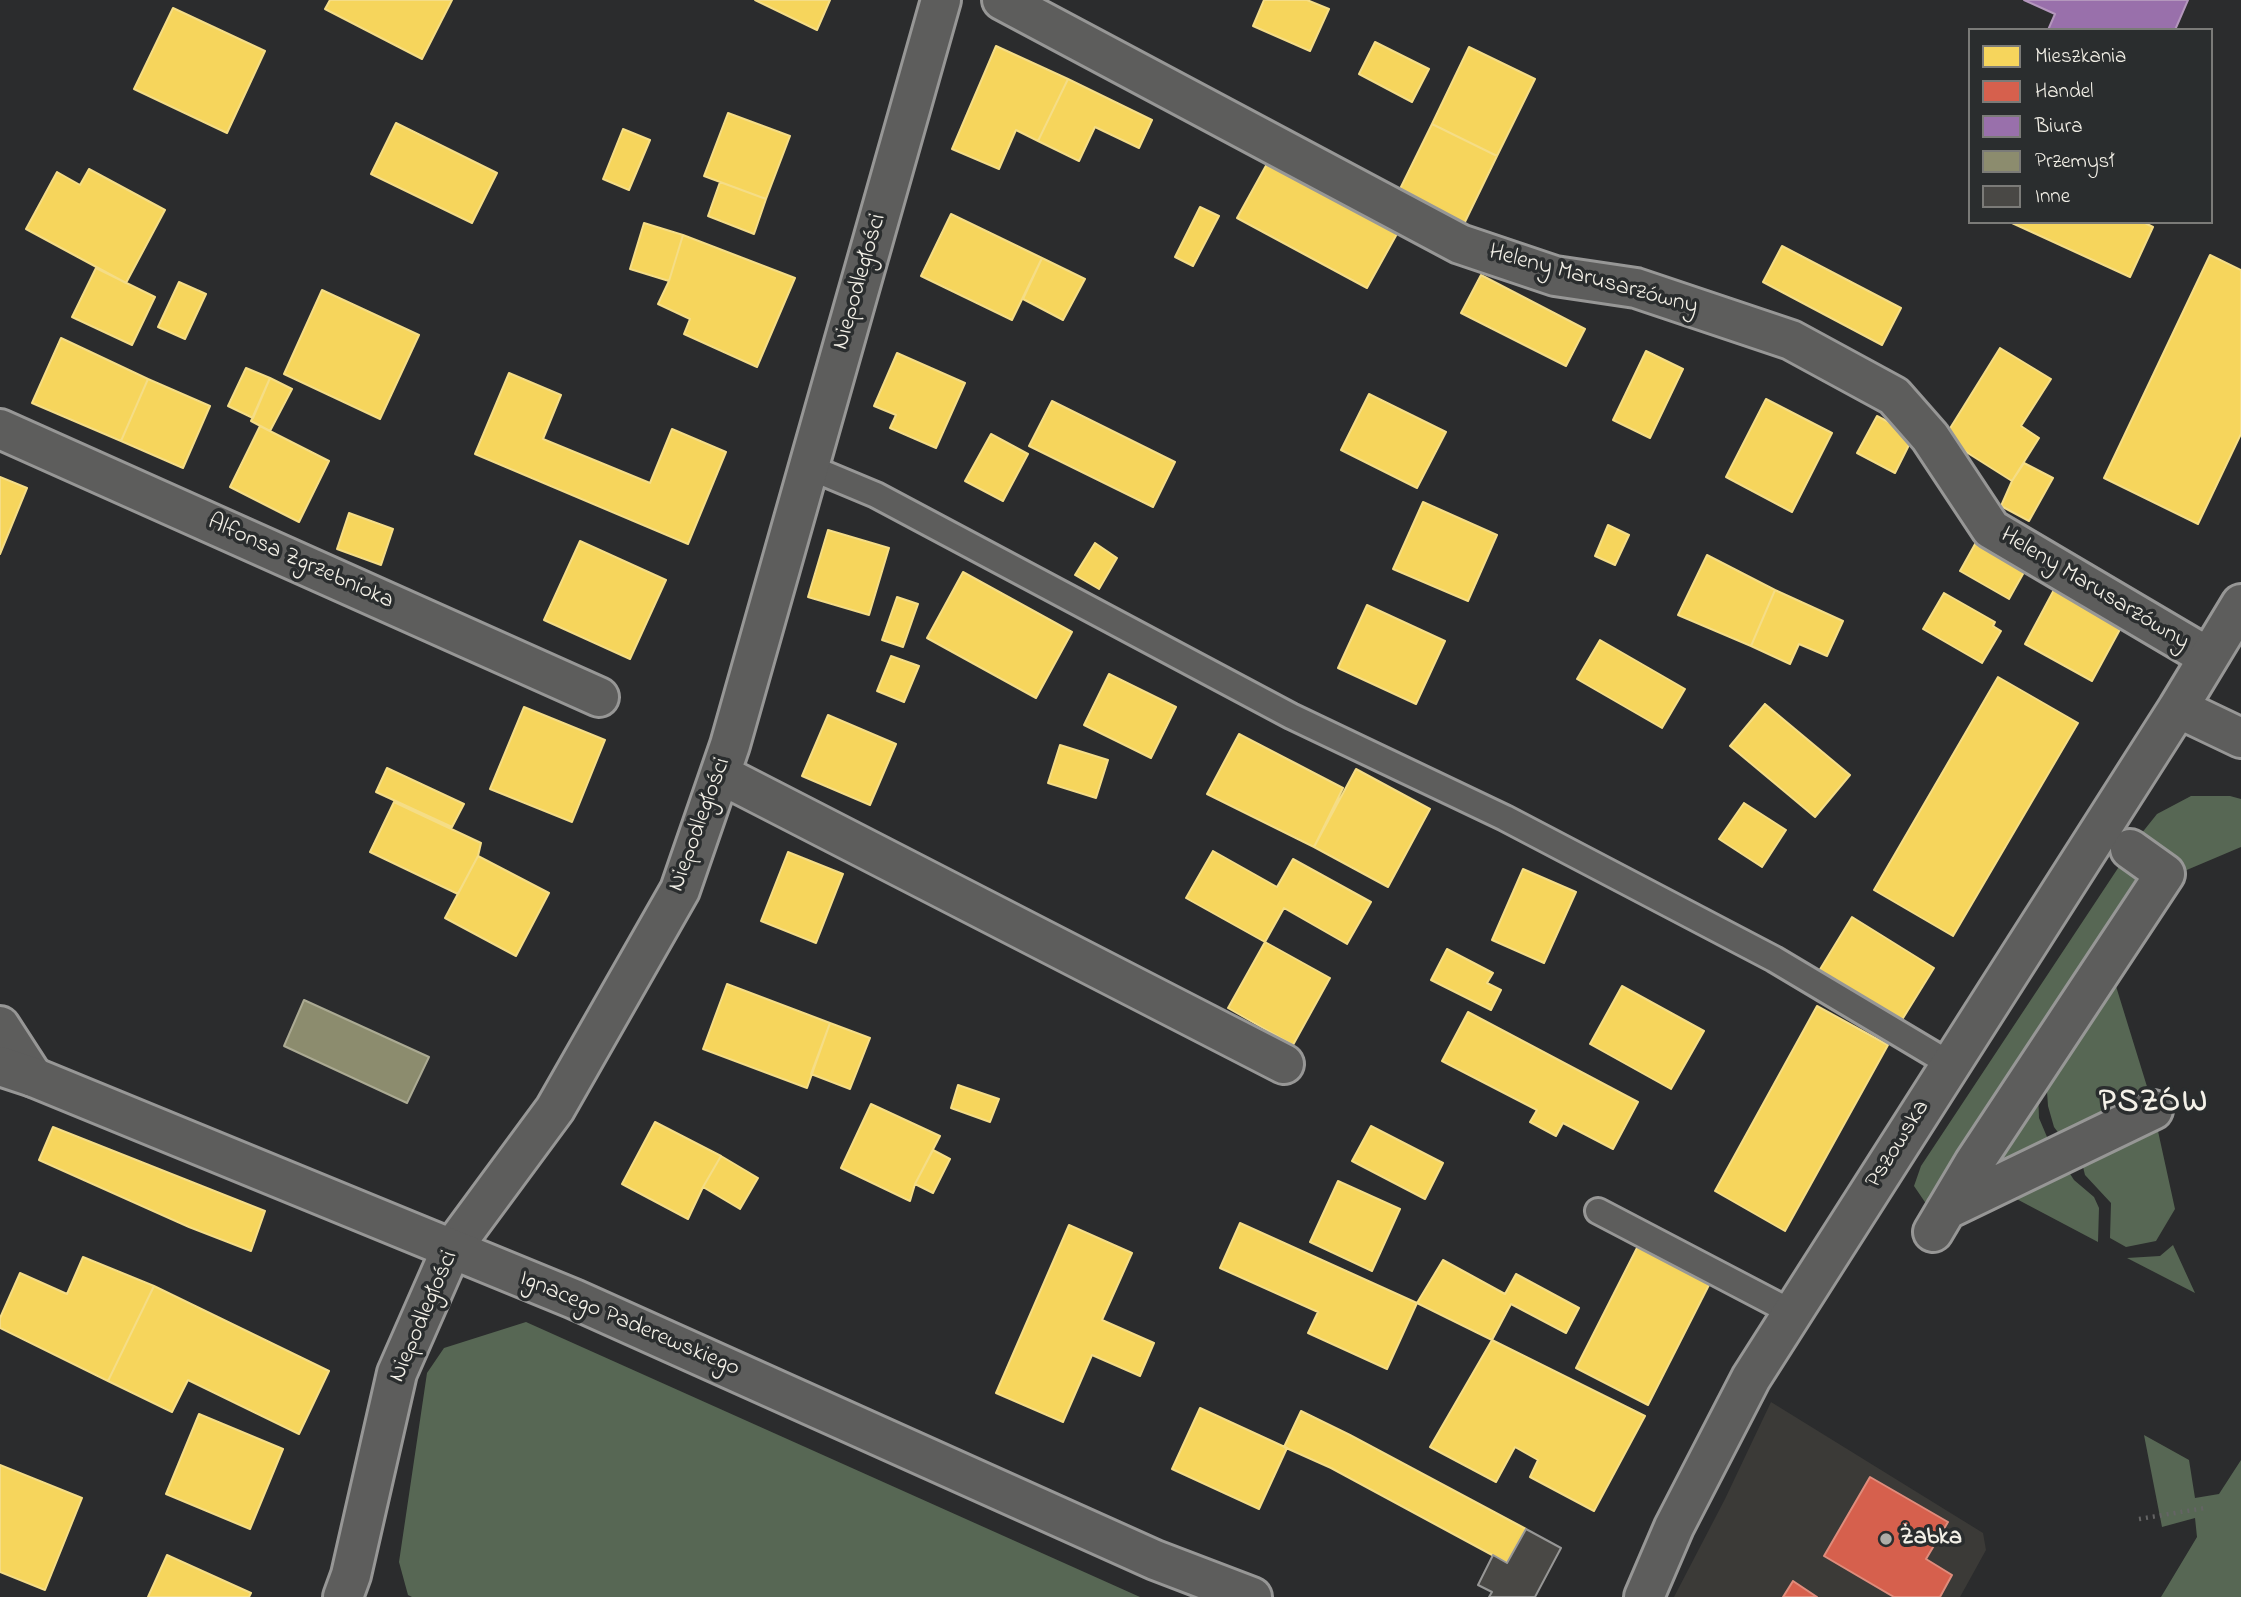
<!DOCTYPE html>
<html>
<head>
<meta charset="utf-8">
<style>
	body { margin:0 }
	#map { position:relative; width:2241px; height:1597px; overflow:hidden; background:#2b2c2d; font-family:"Indie Flower",sans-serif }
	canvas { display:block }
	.legend { position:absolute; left:1968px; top:28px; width:245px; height:196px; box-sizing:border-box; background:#2a2d2e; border:2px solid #7b7b78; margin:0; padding:9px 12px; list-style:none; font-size:21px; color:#f4f1e8 }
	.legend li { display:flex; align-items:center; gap:14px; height:35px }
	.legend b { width:35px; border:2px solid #7b7b78 }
</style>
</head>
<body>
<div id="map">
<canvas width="2241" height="1597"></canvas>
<ul class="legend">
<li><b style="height:19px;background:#f6d55c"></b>Mieszkania</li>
<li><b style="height:19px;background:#d6604d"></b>Handel</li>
<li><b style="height:19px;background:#9970ab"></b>Biura</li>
<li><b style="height:19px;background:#8c8c6e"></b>Przemysł</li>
<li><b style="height:19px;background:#494845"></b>Inne</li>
</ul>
</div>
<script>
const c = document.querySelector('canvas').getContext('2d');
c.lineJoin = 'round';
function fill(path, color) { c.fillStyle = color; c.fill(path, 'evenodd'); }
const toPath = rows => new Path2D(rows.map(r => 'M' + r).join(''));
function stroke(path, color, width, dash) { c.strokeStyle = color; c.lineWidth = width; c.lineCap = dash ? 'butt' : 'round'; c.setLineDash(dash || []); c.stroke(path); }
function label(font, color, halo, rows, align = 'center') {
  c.font = font + ' "Indie Flower",sans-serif'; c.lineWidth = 7; c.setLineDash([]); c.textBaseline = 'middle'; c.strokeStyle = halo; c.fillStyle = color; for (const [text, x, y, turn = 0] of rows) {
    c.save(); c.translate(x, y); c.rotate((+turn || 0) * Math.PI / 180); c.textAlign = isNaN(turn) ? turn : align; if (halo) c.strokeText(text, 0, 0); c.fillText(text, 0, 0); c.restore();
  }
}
fill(toPath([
	[1771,1402,1983,1533,1986,1550,1960,1597,1674,1597,1725,1499]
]), '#3b3a37');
fill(toPath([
	[2191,796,2230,796,2241,799,2241,847,2182,872,2137,839,2157,814],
	[2126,856,2143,885,1929,1208,1914,1186,1921,1166],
	[2115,983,2149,1093,2063,1139,2054,1127,2048,1106,2046,1077],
	[2038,1089,2039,1118,2050,1144,1972,1183],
	[2156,1122,2175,1209,2156,1241,2126,1247,2110,1238,2111,1203,2085,1175,2081,1159],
	[2065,1166,2074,1180,2094,1197,2099,1208,2098,1242,2009,1195],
	[2173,1245,2195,1293,2127,1258,2160,1256],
	[526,1322,1140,1597,412,1597,408,1595,399,1562,427,1373,444,1348],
	[2144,1435,2189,1460,2195,1498,2219,1494,2241,1460,2241,1597,2161,1597,2197,1537,2195,1518,2162,1527]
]), '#576754');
const homes = toPath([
	[330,0,452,0,422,59,325,9,330,0],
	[755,0,830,0,817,30,755,0],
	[1264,0,1307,0,1329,9,1310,51,1253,26,1264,0],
	[173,8,265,51,227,133,134,89,173,8],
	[1375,42,1429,69,1412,102,1359,74,1375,42],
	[996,46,1068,79,1038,141,1016,130,999,169,952,149,996,46],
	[1469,47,1535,79,1497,156,1432,124,1469,47],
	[1068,79,1152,120,1139,148,1095,127,1079,161,1038,141,1068,79],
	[728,113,790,136,766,199,704,176,728,113],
	[396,123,497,173,472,223,371,174,396,123],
	[1432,124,1497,156,1462,228,1397,195,1432,124],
	[623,129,650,140,629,190,603,179,623,129],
	[1268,162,1398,232,1367,288,1237,218,1268,162],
	[89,169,165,210,126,283,26,229,57,172,80,185,89,169],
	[720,182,766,199,754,234,708,216,720,182],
	[1200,207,1219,216,1193,266,1175,257,1200,207],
	[951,214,1042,258,1012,320,921,276,951,214],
	[2143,222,2153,227,2130,277,2012,223,2143,222],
	[644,223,683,235,669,281,630,269,644,223],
	[683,235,795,278,757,367,684,334,690,319,658,304,669,281,683,235],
	[1782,246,1901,308,1882,345,1763,282,1782,246],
	[2210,255,2241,270,2241,434,2198,524,2104,478,2210,255],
	[1042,258,1085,279,1063,320,1023,299,1042,258],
	[96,268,155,297,132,345,72,317,96,268],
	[1481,275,1585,329,1566,366,1461,313,1481,275],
	[179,282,206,294,185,339,158,327,179,282],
	[322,290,419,335,380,419,284,374,322,290],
	[61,338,148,379,121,441,32,403,61,338],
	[2000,348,2051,379,2021,426,2039,438,2012,481,1944,438,2000,348],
	[1646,351,1683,369,1650,438,1613,420,1646,351],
	[897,353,965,383,936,448,890,428,896,415,874,406,897,353],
	[246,368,270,378,253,418,228,406,246,368],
	[509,373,561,395,543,439,650,483,672,429,726,452,688,544,475,454,509,373],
	[270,378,292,389,270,431,251,421,270,378],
	[148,379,210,406,183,468,121,441,148,379],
	[1369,394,1446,432,1417,488,1341,450,1369,394],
	[1766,399,1832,433,1792,512,1726,477,1766,399],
	[1052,401,1175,462,1153,507,1029,446,1052,401],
	[1877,416,1914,435,1895,473,1857,453,1877,416],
	[260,426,329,461,299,522,230,487,260,426],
	[991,434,1028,454,1003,501,965,481,991,434],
	[2024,463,2053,478,2029,521,2001,506,2012,481,2024,463],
	[0,477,27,488,0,554,0,477],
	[1423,502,1497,535,1468,601,1393,569,1423,502],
	[349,513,393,529,381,565,337,549,349,513],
	[1608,525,1629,535,1615,565,1595,556,1608,525],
	[828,530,889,548,869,615,808,597,828,530],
	[1979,537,2028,565,2009,599,1960,571,1979,537],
	[580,541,666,580,630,659,544,620,580,541],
	[1095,543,1117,558,1099,589,1075,575,1095,543],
	[1707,555,1775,590,1751,646,1678,615,1707,555],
	[963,572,1072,632,1036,698,927,638,963,572],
	[2056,586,2124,622,2092,681,2025,644,2056,586],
	[1775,590,1843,621,1827,656,1799,644,1790,664,1751,646,1775,590],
	[1944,593,1995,622,1993,626,2001,631,1982,663,1923,629,1944,593],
	[897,597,918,604,903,647,882,640,897,597],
	[1367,605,1445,641,1416,704,1338,668,1367,605],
	[1600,640,1685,689,1662,728,1577,679,1600,640],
	[891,656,919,666,904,702,877,691,891,656],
	[1109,674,1176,707,1151,758,1084,725,1109,674],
	[1998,677,2078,723,1953,936,1874,890,1998,677],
	[1765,704,1850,775,1815,817,1730,746,1765,704],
	[524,707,605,740,572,822,490,789,524,707],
	[828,715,896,744,870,805,802,776,828,715],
	[1239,734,1343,788,1314,847,1207,794,1239,734],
	[1060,745,1108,760,1096,798,1048,783,1060,745],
	[387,768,464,804,452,827,376,792,387,768],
	[1356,769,1430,809,1388,887,1314,847,1356,769],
	[394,802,481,843,478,856,458,894,370,852,394,802],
	[1744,803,1786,830,1762,867,1719,839,1744,803],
	[1213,851,1277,887,1293,859,1371,902,1347,944,1284,908,1265,942,1186,898,1213,851],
	[788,852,843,874,816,943,761,921,788,852],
	[478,856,549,893,516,956,445,918,478,856],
	[1523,869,1576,892,1544,963,1492,940,1523,869],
	[1852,917,1934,968,1900,1023,1819,971,1852,917],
	[1265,942,1330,978,1293,1045,1228,1008,1265,942],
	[1447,949,1493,973,1487,983,1501,990,1491,1010,1431,980,1447,949],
	[727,984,830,1023,807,1088,703,1049,727,984],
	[1622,986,1704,1031,1671,1089,1590,1044,1622,986],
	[1817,1006,1888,1045,1785,1231,1715,1191,1817,1006],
	[1468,1012,1638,1102,1613,1149,1563,1123,1556,1136,1530,1122,1537,1110,1442,1061,1468,1012],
	[830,1023,870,1038,850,1089,811,1074,830,1023],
	[958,1085,999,1099,990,1122,951,1108,958,1085],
	[871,1104,940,1136,915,1184,910,1201,841,1168,871,1104],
	[655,1122,721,1156,703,1187,688,1219,622,1184,655,1122],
	[1371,1126,1443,1163,1425,1199,1352,1161,1371,1126],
	[53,1127,265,1211,251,1251,189,1227,39,1160,53,1127],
	[933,1150,950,1159,933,1193,915,1184,933,1150],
	[721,1156,758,1178,740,1209,703,1187,721,1156],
	[1338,1181,1400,1209,1372,1271,1310,1242,1338,1181],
	[1240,1223,1417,1303,1387,1369,1308,1333,1318,1312,1220,1268,1240,1223],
	[1069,1225,1132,1253,1102,1320,1154,1343,1140,1376,1092,1355,1063,1422,996,1393,1069,1225],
	[1639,1244,1711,1281,1648,1405,1576,1368,1639,1244],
	[83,1257,154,1286,108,1381,0,1328,0,1318,20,1273,67,1294,83,1257],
	[1443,1260,1505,1294,1516,1274,1579,1308,1566,1333,1511,1304,1492,1340,1417,1303,1443,1260],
	[154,1286,329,1371,299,1434,188,1380,172,1412,108,1381,154,1286],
	[1492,1340,1645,1416,1594,1511,1530,1477,1538,1460,1515,1447,1496,1482,1430,1447,1492,1340],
	[1200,1408,1287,1448,1259,1509,1172,1469,1200,1408],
	[1301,1411,1350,1435,1526,1529,1507,1563,1331,1468,1284,1447,1301,1411],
	[199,1414,283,1449,250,1529,166,1494,199,1414],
	[0,1465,82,1498,45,1590,0,1572,0,1465],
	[167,1555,251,1593,249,1597,148,1597,167,1555]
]);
fill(homes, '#f6d55c');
stroke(homes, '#f5dd86', 2);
const shops = toPath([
	[1870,1477,1948,1522,1926,1559,1952,1575,1940,1597,1894,1597,1824,1556,1870,1477],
	[1793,1581,1817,1597,1783,1597,1793,1581]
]);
fill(shops, '#d6604d');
stroke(shops, '#df8c7c', 2);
const offices = toPath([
	[2024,0,2188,0,2175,30,2048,30,2055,14,2024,0]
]);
fill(offices, '#9970ab');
stroke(offices, '#b497bd', 2);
const industry = toPath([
	[304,1000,429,1057,407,1103,284,1046,304,1000]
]);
fill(industry, '#8c8c6e');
stroke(industry, '#abaa93', 2);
const building = toPath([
	[1526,1529,1561,1548,1535,1597,1489,1597,1492,1592,1478,1585,1493,1555,1507,1563,1526,1529]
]);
fill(building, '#494845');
stroke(building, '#979796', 2);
const lane = toPath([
	[809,467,876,495,1291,716,1505,818,1774,959,1950,1064],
	[1598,1211,1793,1313]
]);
const street = toPath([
	[1002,0,1460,244,1555,276,1636,288,1791,340,1894,396,1930,437,1991,529,2208,657],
	[0,429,599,697],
	[720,774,1284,1064],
	[0,1026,33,1077],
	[1946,1210,2153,1110],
	[1933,1232,1974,1163,2165,874,2130,849],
	[343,1597,351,1575,397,1373,451,1250,555,1109,680,890,730,745,941,0]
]);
const secondary = toPath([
	[2178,708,2241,738],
	[0,1066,33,1077,574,1299,1155,1560,1252,1597],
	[1644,1597,1674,1527,1751,1378,2178,708,2241,604]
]);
stroke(lane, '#979796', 30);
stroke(street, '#979796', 44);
stroke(secondary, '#979796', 44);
stroke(toPath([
	[2139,1519,2205,1508]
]), '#646464', 4.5, [2, 5]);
stroke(lane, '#5d5d5c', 24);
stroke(street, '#5d5d5c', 38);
stroke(secondary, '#5d5d5c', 38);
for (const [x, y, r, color] of [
	[1886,1539,7,"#aeaca7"]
]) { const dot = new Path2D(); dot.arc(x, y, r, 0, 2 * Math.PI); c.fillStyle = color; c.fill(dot); stroke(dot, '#2a2d2e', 2.5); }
label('24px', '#f4f1e8', '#2a2d2e', [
	["Heleny Marusarzówny",1593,281,15],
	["Niepodległości",861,282,-74],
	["Alfonsa Zgrzebnioka",300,563,24],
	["Heleny Marusarzówny",2094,590,31],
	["Niepodległości",701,825,-70],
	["Pszowska",1899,1145,-58],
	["Niepodległości",425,1317,-67],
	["Ignacego Paderewskiego",629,1325,23]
]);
label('bold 24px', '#f4f1e8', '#2a2d2e', [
	["Żabka",1900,1539]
], 'left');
c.letterSpacing = '2px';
label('bold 32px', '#f4f1e8', '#2a2d2e', [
	["PSZÓW",2154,1105]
]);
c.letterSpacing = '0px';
</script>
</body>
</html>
